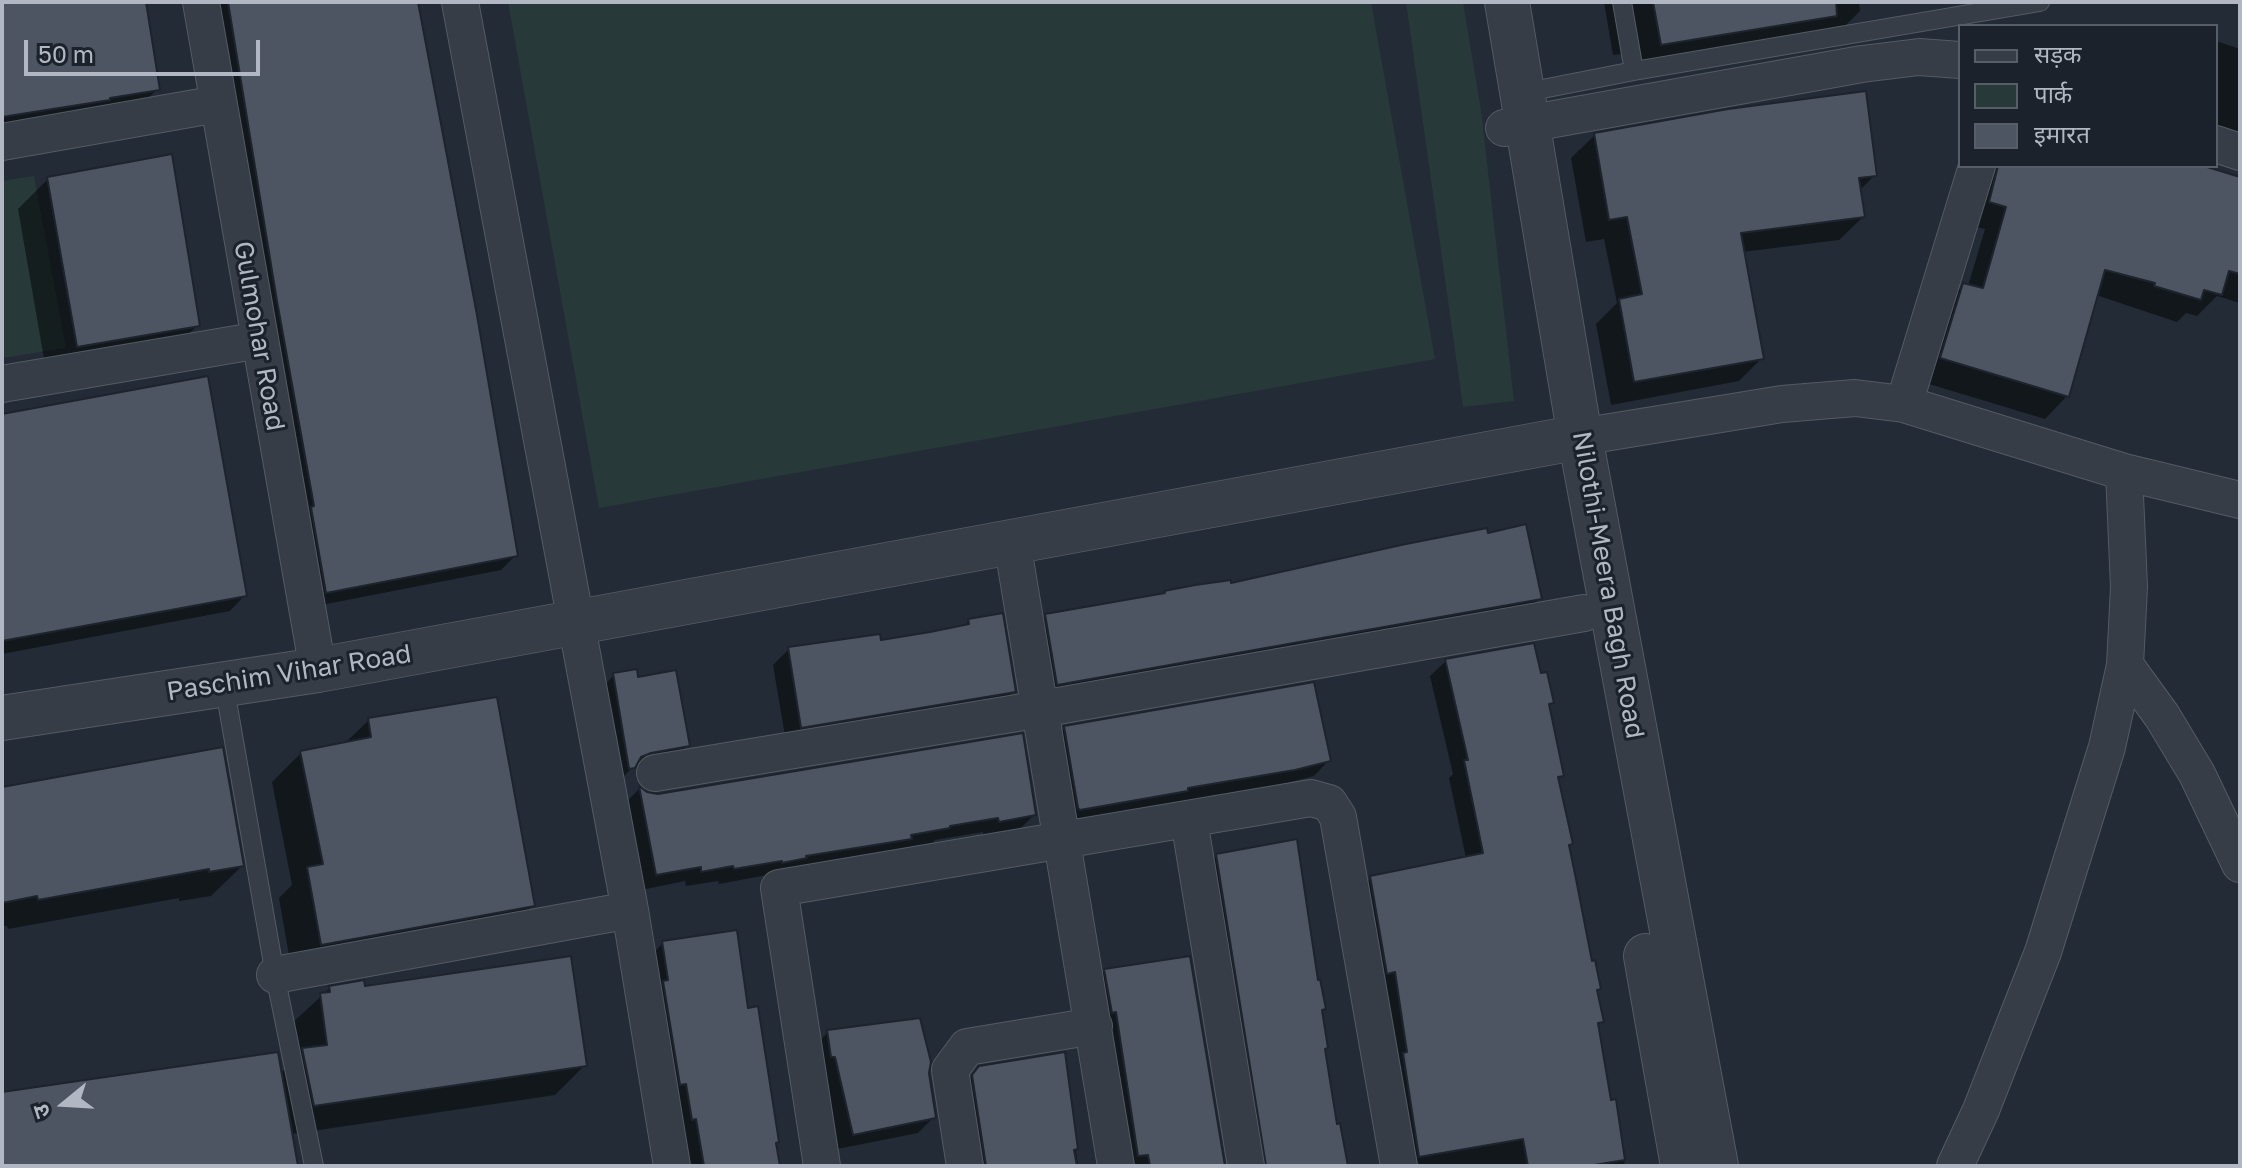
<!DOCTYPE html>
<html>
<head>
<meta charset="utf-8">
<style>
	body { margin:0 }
	#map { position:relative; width:2242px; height:1168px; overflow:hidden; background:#232b36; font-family:"Golos Text","Noto Sans Devanagari",sans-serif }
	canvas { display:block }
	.frame { position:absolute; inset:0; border:4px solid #b1b8c3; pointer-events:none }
	.legend { position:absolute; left:1958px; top:24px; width:260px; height:144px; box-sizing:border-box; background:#1c222b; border:2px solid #585e68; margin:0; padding:10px 14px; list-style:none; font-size:24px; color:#b1b8c3 }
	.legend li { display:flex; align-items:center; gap:16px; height:40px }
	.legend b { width:40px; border:2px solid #585e68 }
	.north { position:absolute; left:24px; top:1064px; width:80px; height:80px; -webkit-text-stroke:6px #1c222b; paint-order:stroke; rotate:252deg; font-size:22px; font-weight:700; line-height:32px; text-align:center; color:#b1b8c3 }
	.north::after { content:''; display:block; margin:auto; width:28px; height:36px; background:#b1b8c3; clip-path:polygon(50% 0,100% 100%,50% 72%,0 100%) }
	.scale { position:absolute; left:24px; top:40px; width:236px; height:36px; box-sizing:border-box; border:4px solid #b1b8c3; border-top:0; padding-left:10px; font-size:24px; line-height:28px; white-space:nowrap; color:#b1b8c3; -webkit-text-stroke:6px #1c222b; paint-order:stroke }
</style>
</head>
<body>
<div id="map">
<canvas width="2242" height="1168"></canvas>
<div class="frame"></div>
<ul class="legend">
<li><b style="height:10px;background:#363d47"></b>सड़क</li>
<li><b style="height:22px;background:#283939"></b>पार्क</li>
<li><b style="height:22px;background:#4c5561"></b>इमारत</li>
</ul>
<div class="north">उ</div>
<div class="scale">50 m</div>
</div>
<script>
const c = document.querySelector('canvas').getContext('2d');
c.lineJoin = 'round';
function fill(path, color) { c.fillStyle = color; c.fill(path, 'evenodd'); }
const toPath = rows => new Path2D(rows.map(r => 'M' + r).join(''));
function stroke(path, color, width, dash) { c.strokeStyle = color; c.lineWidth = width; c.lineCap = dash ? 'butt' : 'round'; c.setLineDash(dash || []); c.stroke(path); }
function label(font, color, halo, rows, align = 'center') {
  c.font = font + ' "Golos Text",sans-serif'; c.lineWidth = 6; c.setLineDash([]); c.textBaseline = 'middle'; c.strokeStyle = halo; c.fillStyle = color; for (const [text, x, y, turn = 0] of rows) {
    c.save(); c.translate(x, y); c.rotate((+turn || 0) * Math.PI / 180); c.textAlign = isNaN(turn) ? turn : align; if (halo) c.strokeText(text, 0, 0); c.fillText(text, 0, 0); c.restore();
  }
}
fill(toPath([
	[508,2,1371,2,1435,359,599,508],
	[1406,2,1463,2,1481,110,1514,401,1463,407],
	[34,176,66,348,2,358,2,181]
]), '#283939');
fill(toPath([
	[2,2,144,2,158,89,142,104,2,129],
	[210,2,416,2,516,555,501,570,311,607],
	[1604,2,1859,2,1860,11,1830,41,1631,75,1627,53,1613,55],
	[2216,41,2240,49,2240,160,2216,152],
	[1595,135,1875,175,1859,191,1863,217,1839,240,1742,252,1762,358,1739,381,1611,405,1596,324,1617,303,1604,239,1586,242,1571,158],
	[1982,166,2196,166,2240,179,2240,303,2217,296,2197,316,2186,313,2177,322,2096,295,2067,396,2045,419,1919,381,1941,307,1964,285,1968,286,1985,229,1968,225],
	[48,179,198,325,167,355,47,376,18,209],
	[2,417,245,595,230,611,2,654],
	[1230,585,1540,598,1523,615,1041,700,1029,632,1046,615,1162,596,1165,592],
	[969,621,1014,691,998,707,786,742,773,665,789,649,880,643,963,627],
	[1446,661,1539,676,1552,702,1547,707,1562,775,1557,780,1571,844,1567,847,1591,963,1599,988,1595,992,1602,1021,1597,1027,1610,1102,1614,1101,1625,1166,1402,1166,1355,894,1371,878,1466,858,1449,778,1453,774,1430,676],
	[614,675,636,680,688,745,672,761,633,767,617,783,599,691],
	[369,720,533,905,504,935,292,973,279,898,292,885,272,782,301,753,343,745],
	[1065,728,1329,760,1314,776,1278,785,1065,825,1049,744],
	[2,789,242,866,211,896,179,901,179,898,8,929,7,926,2,926],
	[639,789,646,794,1034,815,1019,830,984,836,983,832,935,840,932,843,900,849,894,854,767,877,767,875,719,884,718,881,686,886,685,881,641,890,624,804],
	[1217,855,1316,982,1324,1009,1320,1012,1323,1050,1336,1126,1346,1166,1249,1166,1201,872],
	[663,943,747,1010,761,1033,780,1166,687,1166,647,959],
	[1105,971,1223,1166,1121,1166,1089,987],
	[330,988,364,989,585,1065,555,1095,292,1134,296,1166,2,1166,2,1094,281,1073,295,1058,290,1025],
	[828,1032,927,1073,934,1117,918,1133,837,1149,813,1048],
	[1063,1054,1078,1166,969,1166,964,1084,980,1068]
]), '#0007');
const building = toPath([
	[2,2,146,2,160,90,110,98,110,100,2,117,2,2],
	[228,2,418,2,477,315,518,556,326,593,311,507,314,506,277,301,228,2],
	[1653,2,1836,2,1837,16,1661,45,1653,2],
	[1866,91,1877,176,1859,178,1865,217,1741,233,1764,359,1634,382,1619,299,1642,294,1627,217,1609,220,1594,133,1728,109,1866,91],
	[172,154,200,326,77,347,47,177,172,154],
	[1998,166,2204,166,2240,177,2240,274,2229,271,2222,295,2204,290,2201,300,2154,286,2155,283,2105,270,2069,397,1940,358,1963,283,1983,288,2006,207,1989,202,1998,166],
	[208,376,247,596,2,641,2,414,208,376],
	[1526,524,1542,599,1057,685,1045,614,1165,593,1164,591,1195,585,1231,580,1231,583,1401,545,1487,528,1488,533,1526,524],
	[1003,613,1016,692,801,728,788,647,880,634,881,640,930,632,969,624,968,619,1003,613],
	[1534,643,1541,673,1547,672,1554,703,1549,704,1564,776,1558,777,1573,844,1569,845,1576,879,1592,961,1595,960,1601,989,1597,990,1604,1022,1598,1023,1611,1100,1616,1099,1625,1160,1588,1166,1528,1166,1523,1139,1419,1157,1403,1053,1407,1052,1395,972,1387,974,1370,876,1483,853,1464,760,1468,760,1445,659,1534,643],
	[637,669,638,677,676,670,690,746,651,753,641,757,635,768,629,769,613,673,637,669],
	[1314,682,1331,761,1295,770,1188,788,1188,791,1080,810,1078,808,1064,726,1314,682],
	[497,697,535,906,321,945,307,867,323,864,300,751,371,737,368,718,497,697],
	[1023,733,1036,815,999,822,998,818,950,826,950,828,911,835,912,839,806,856,807,858,782,863,782,861,734,869,733,866,701,872,701,867,656,875,639,786,647,792,658,794,1023,733],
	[223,747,244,866,209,872,209,869,38,900,37,896,2,903,2,787,223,747],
	[1297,839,1318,980,1320,979,1326,1009,1322,1010,1328,1048,1325,1049,1337,1124,1340,1123,1348,1166,1266,1166,1216,854,1297,839],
	[737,930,748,1008,758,1006,779,1142,776,1143,780,1166,704,1166,696,1119,692,1120,686,1084,680,1085,663,981,668,980,662,941,737,930],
	[571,956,587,1066,314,1106,302,1048,327,1045,320,993,330,992,329,986,364,980,365,986,571,956],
	[1190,956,1225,1166,1150,1166,1148,1155,1138,1156,1116,1012,1112,1013,1104,969,1190,956],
	[920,1018,931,1062,929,1073,936,1118,853,1135,835,1057,831,1057,827,1030,920,1018],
	[278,1052,298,1166,2,1166,2,1092,278,1052],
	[1065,1052,1078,1149,1074,1150,1077,1166,986,1166,972,1075,979,1066,1065,1052]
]);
fill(building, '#4c5561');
stroke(building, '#1e242d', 2);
const service = toPath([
	[1634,71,2040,2],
	[1522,93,1634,71,1622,2],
	[224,684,275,975,314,1166]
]);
const minor = toPath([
	[201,2,318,670],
	[460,2,630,910,672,1166],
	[1504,128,1862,64,1919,57,1960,60],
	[2,142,218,104],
	[2216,144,2240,152],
	[2,384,260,340],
	[1904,404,1977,166],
	[1580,437,1782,404,1855,398,1904,404,2124,472,2240,500],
	[1012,542,1116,1166],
	[2125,665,2162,716,2197,774,2240,864],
	[655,773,1041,709,1584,613],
	[1189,820,1246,1166],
	[275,975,630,910],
	[822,1166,779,888,1311,798,1329,803,1338,817,1399,1166],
	[965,1166,950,1070,967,1047,1094,1026],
	[1955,1166,1981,1110,2043,952,2107,747,2125,665,2129,587,2124,472]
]);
const tertiary = toPath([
	[1507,2,1580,437,1716,1166],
	[2,718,318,670,1580,437],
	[1646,956,1683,1166]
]);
stroke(service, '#545b64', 20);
stroke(minor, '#545b64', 38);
stroke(tertiary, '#545b64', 46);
stroke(service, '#363d47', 18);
stroke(minor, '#363d47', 36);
stroke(tertiary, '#363d47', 44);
label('26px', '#b1b8c3', '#1c222b', [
	["Gulmohar Road",259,336,80],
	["Nilothi-Meera Bagh Road",1608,585,80],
	["Paschim Vihar Road",289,673,-9]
]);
</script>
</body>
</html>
